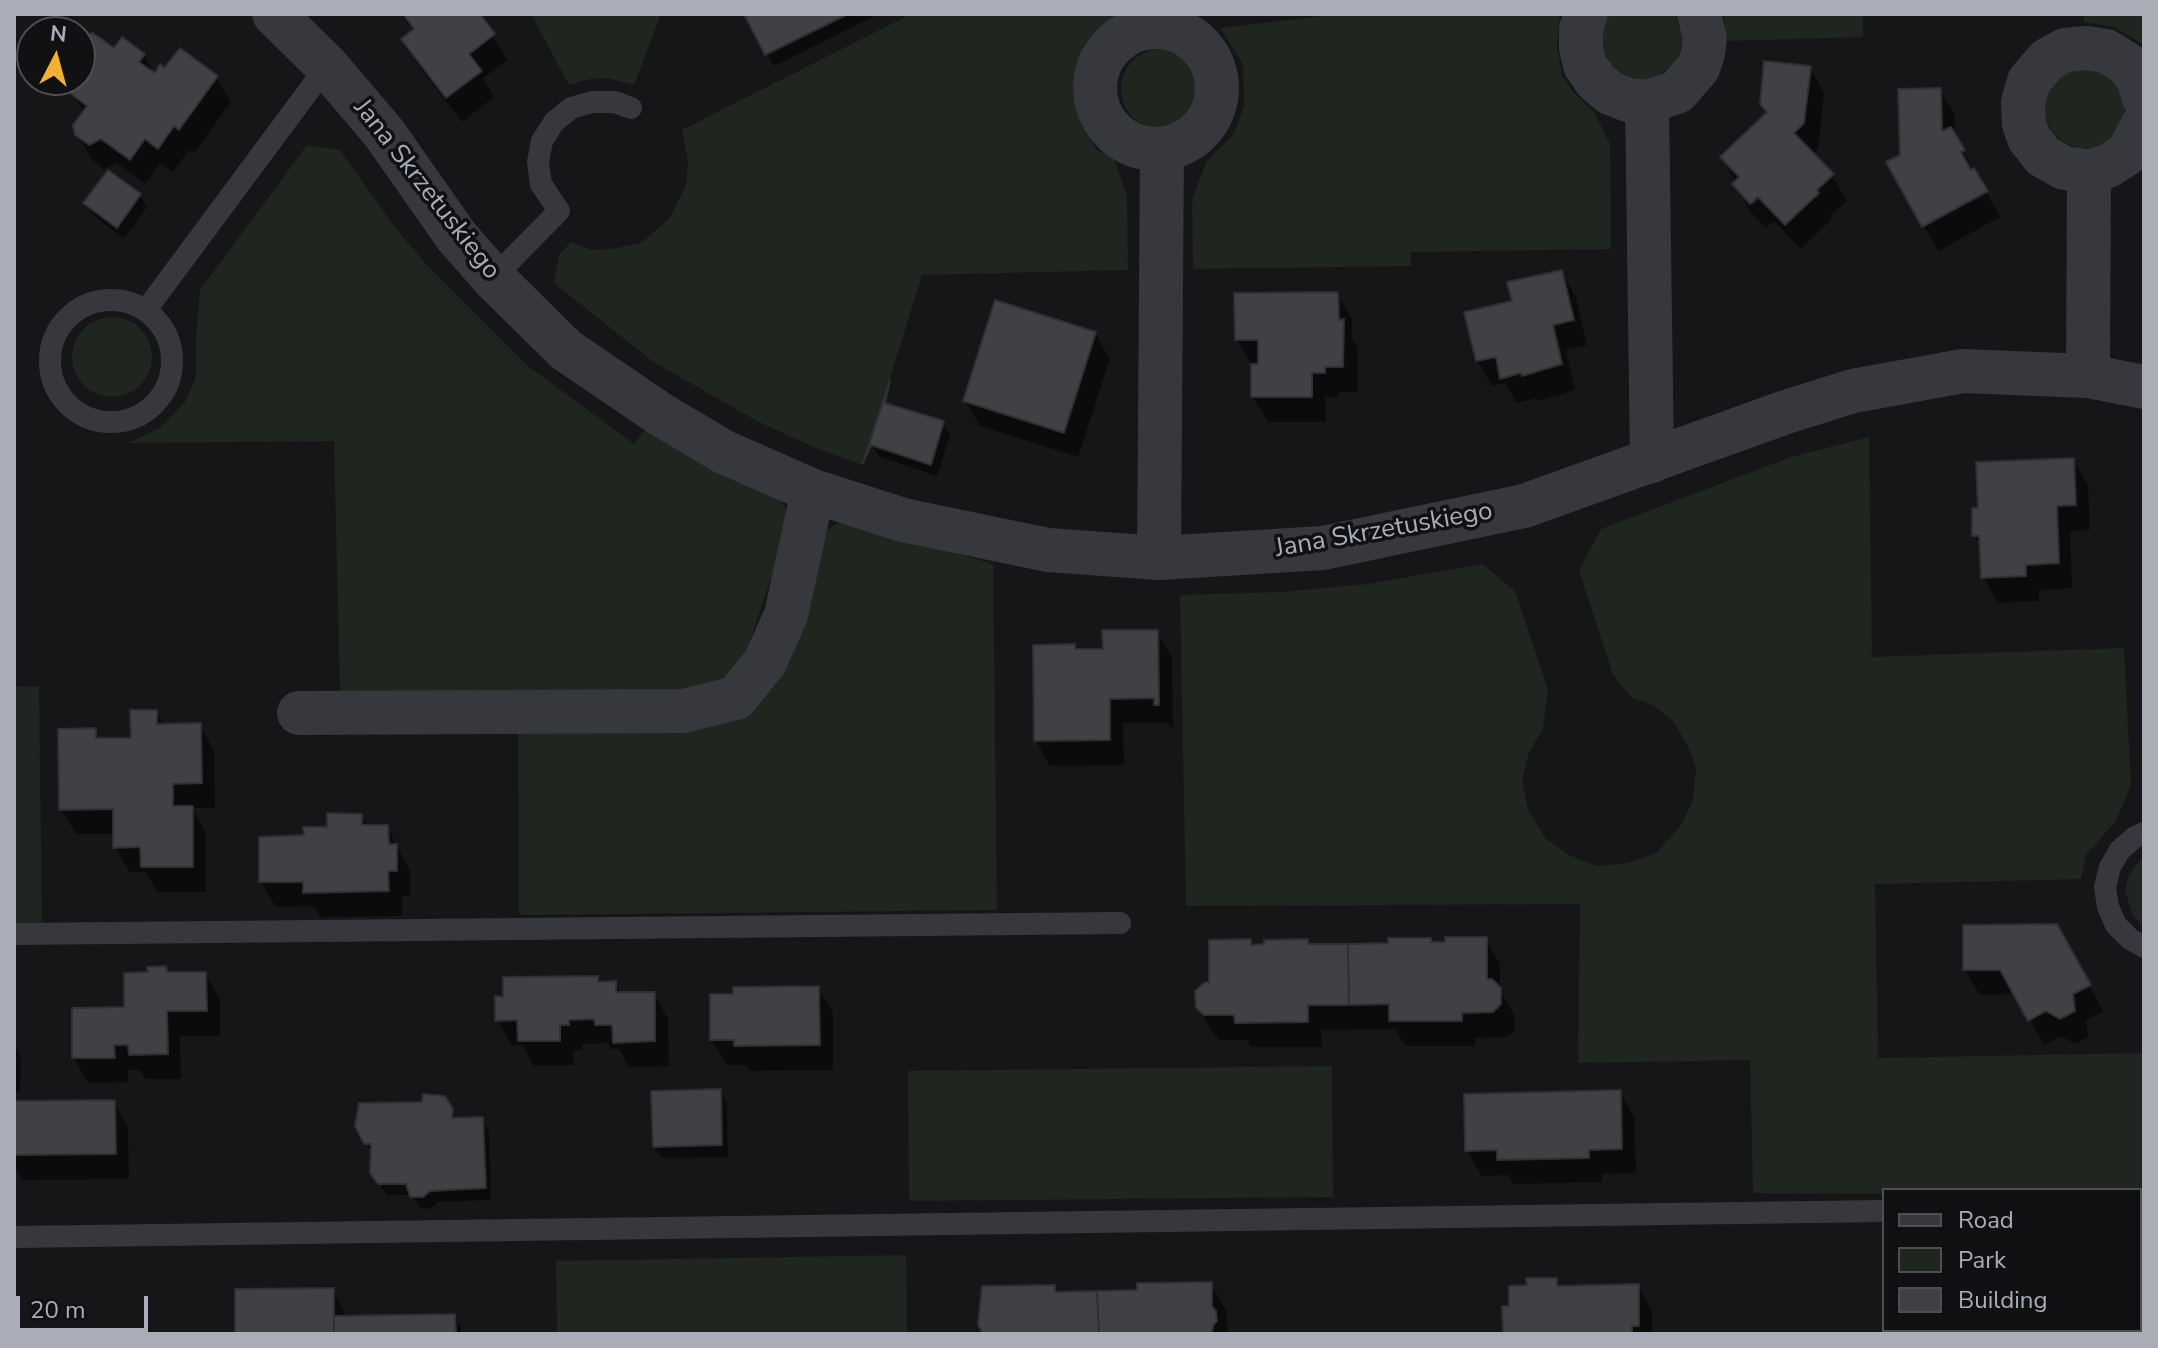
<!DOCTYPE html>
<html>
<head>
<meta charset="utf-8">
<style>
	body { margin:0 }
	#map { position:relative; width:2158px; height:1348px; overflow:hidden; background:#161618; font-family:"Nunito Sans",sans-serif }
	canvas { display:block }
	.frame { position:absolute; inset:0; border:16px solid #a8adb8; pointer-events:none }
	.legend { position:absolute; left:1882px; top:1188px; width:260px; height:144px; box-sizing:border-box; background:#111113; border:2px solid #4d4f55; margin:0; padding:10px 14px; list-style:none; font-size:24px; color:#a8adb8 }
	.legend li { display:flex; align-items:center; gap:16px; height:40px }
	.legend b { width:40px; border:2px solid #4d4f55 }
	.north { position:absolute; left:16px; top:16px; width:80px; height:80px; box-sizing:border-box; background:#111113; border:2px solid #4d4f55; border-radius:50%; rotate:6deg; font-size:22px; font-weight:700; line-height:32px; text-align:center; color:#a8adb8 }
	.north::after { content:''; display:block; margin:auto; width:28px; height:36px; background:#f2b134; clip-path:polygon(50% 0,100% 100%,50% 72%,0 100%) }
	.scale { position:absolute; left:16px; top:1296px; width:132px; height:36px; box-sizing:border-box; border:4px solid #a8adb8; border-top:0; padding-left:10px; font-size:24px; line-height:28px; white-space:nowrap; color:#a8adb8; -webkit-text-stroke:6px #111113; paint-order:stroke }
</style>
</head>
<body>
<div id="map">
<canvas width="2158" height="1348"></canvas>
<div class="frame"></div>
<ul class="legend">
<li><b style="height:10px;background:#37383d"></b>Road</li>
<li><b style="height:22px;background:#1e261f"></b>Park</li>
<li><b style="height:22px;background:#404145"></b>Building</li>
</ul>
<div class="north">N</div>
<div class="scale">20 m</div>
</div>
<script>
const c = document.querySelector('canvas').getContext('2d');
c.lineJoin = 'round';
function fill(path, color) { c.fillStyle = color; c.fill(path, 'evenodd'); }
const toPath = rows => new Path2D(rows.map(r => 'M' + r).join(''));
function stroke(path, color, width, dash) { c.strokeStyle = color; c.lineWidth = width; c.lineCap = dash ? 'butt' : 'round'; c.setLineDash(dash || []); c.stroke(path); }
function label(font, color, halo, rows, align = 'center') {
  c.font = font + ' "Nunito Sans",sans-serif'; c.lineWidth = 7; c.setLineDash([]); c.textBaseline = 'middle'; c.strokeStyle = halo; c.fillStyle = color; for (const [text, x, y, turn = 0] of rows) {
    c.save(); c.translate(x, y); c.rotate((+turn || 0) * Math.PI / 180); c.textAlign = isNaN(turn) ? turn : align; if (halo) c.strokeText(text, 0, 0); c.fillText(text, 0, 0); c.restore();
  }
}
fill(toPath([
	[531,14,661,14,634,85,608,78,590,79,569,85],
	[911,14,1117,14,1099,27,1085,43,1074,76,1073,97,1081,125,1096,149,1114,159,1127,195,1128,270,922,275,863,465,815,448,757,421,652,361,554,283,559,255,571,242,591,250,612,249,641,243,669,219,686,186,688,161,682,130],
	[1339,14,1560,14,1557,46,1562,76,1574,93,1594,112,1610,144,1611,249,1411,252,1411,266,1193,269,1192,199,1207,161,1234,133,1244,106,1243,64,1220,28],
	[1610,14,1675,14,1683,37,1677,62,1657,77,1644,80,1631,78,1619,72,1610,63,1604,51,1602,38,1604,25],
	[1723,14,1863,14,1863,37,1728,41],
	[2084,14,2144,14,2144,45,2114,27,2084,22],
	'1121 89a40 40 0 1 1 80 0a40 40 0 1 1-80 0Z',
	'2045 108a40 40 0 1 1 80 0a40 40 0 1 1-80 0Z',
	[307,145,340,150,393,225,424,262,528,366,634,444,646,429,776,495,788,511,785,535,745,657,724,682,703,691,340,694,334,441,128,443,160,428,185,402,196,377,196,336,200,290],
	'72 357a40 40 0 1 1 80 0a40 40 0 1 1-80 0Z',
	[1869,437,1872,657,2124,648,2131,785,2116,821,2086,855,2081,879,1875,884,1878,1058,2144,1053,2144,1334,2089,1334,2089,1330,2140,1330,2140,1190,1884,1190,1884,1194,1753,1193,1750,1060,1578,1063,1580,904,1186,906,1180,595,1281,592,1368,584,1482,564,1515,591,1548,690,1543,729,1529,752,1522,781,1528,809,1545,838,1569,855,1597,866,1628,863,1656,853,1680,827,1693,800,1696,768,1688,746,1673,721,1651,704,1632,698,1613,675,1579,570,1601,529,1791,457],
	[842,521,993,564,997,910,519,915,518,728,730,717,824,531],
	[39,686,42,922,14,923,14,687],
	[2144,858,2144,926,2133,916,2125,891,2128,878,2134,866],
	[1332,1066,1333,1197,909,1201,908,1071],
	[906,1255,907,1334,557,1334,556,1261]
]), '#1e261f');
fill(toPath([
	[400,14,478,14,508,60,483,78,494,97,462,122,418,65,403,40,414,31],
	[746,14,878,14,774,66],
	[80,38,114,51,144,55,155,75,165,71,216,77,231,102,194,153,189,150,173,172,160,163,145,184,117,163,104,169,92,160,77,134,84,113,73,93,71,80,80,80],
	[1810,68,1824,93,1818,149,1812,155,1832,176,1847,201,1830,216,1832,219,1801,249,1774,221,1766,228,1749,210,1723,158,1768,114,1762,104],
	[1764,189,1767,192,1752,206,1752,201],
	[1940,90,1955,115,1955,137,2000,217,1938,251,1889,163,1902,156],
	[140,195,147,207,124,239,93,215,86,203],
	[1561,272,1576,297,1587,345,1566,350,1575,390,1538,401,1536,398,1517,403,1505,383,1492,386,1477,360,1514,303],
	[1337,294,1352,319,1352,338,1357,347,1357,392,1338,392,1339,397,1325,397,1326,422,1268,422,1253,397,1251,365,1237,340],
	[1095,333,1110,359,1078,457,980,426,965,400],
	[943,423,950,435,937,476,879,457,872,444],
	[2073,460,2088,485,2090,530,2070,531,2072,588,2039,590,2039,601,1998,603,1983,577,1982,549,1974,535],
	[1157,632,1172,657,1173,730,1167,723,1123,723,1124,765,1050,766,1036,741,1074,646,1076,651,1105,651],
	[156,712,164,726,200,725,214,751,215,808,192,808,206,833,206,892,157,892,146,872,130,872,115,847,115,834,76,834,61,809,95,730,100,740,133,740],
	[361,816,367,827,387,827,410,871,410,896,402,896,402,916,320,917,314,906,276,907,261,882,306,837],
	[1485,939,1500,964,1500,990,1514,1015,1515,1030,1507,1037,1475,1038,1475,1046,1405,1046,1395,1029,1321,1030,1322,1047,1251,1047,1247,1040,1220,1040,1213,1033,1198,1007,1211,984,1250,941,1253,947,1432,944],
	[2071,952,2103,1011,2086,1020,2088,1037,2075,1044,2061,1036,2044,1045,2016,994,1980,995,1965,970],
	[165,968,169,974,205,974,220,999,220,1036,180,1036,181,1079,146,1079,140,1070,128,1070,128,1082,88,1083,74,1058,126,1009,150,974],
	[596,978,600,984,615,983,621,994,654,994,668,1019,669,1066,629,1067,619,1049,611,1049,608,1043,582,1044,582,1050,573,1050,574,1065,534,1066,522,1045,512,1045,497,1020],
	[818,988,833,1013,833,1070,750,1071,746,1065,727,1065,712,1040],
	[14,1044,21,1056,20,1092,14,1092],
	[720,1091,727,1103,728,1157,662,1158,654,1146],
	[1620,1092,1634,1117,1636,1173,1602,1174,1602,1182,1514,1184,1508,1175,1482,1176,1467,1151],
	[444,1098,457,1120,482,1119,489,1131,491,1200,437,1202,430,1209,420,1208,412,1195,387,1195,372,1172,373,1155,366,1143,423,1104],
	[114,1102,128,1128,129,1179,22,1180,14,1166,14,1103],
	[1555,1280,1560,1288,1638,1286,1652,1311,1652,1334,1505,1334,1512,1308,1529,1287],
	[1211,1284,1226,1310,1228,1334,985,1334,980,1324,1054,1287,1058,1294,1139,1292],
	[333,1290,347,1317,454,1316,461,1328,461,1334,237,1334]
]), '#0007');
const building = toPath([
	[403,14,480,14,495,34,469,54,482,71,446,98,401,39,414,29,403,14],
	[744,14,848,14,765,55,744,14],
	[93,33,114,48,122,37,145,54,139,62,155,73,160,64,164,68,180,48,218,76,179,130,174,126,158,149,145,139,130,160,101,139,89,145,75,135,73,125,87,106,71,94,69,80,80,80,80,36,93,33],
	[1764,61,1811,66,1804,123,1794,133,1834,174,1817,190,1819,193,1785,225,1758,197,1750,204,1732,184,1739,177,1720,157,1767,112,1760,104,1764,61],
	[1941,88,1942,131,1951,127,1965,150,1961,152,1971,170,1974,168,1988,191,1922,227,1886,162,1900,155,1898,89,1941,88],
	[108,170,141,194,117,228,83,203,108,170],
	[1562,270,1574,320,1553,325,1562,364,1522,376,1521,373,1500,379,1496,357,1476,361,1464,312,1512,301,1507,282,1562,270],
	[1338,292,1339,320,1344,319,1343,367,1325,367,1325,373,1312,373,1312,397,1251,397,1251,364,1258,364,1258,340,1235,340,1234,293,1338,292],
	[995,300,1096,332,1064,433,963,401,995,300],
	[890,380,885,403,944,421,931,465,871,445,863,463,890,380],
	[2074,458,2076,505,2057,506,2059,563,2026,565,2026,576,1981,578,1979,536,1972,536,1972,508,1978,508,1976,462,2074,458],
	[1102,630,1158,630,1159,705,1154,705,1154,698,1110,699,1110,740,1034,741,1033,645,1075,644,1075,649,1103,649,1102,630],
	[130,710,157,710,157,724,201,723,202,783,173,784,173,806,193,806,193,867,141,867,140,847,113,848,113,809,59,810,58,729,96,728,96,738,131,738,130,710],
	[327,813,362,814,362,825,388,825,389,844,397,844,397,871,388,871,389,891,303,893,303,882,259,882,259,837,304,835,303,827,327,827,327,813],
	[2057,924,2091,985,2073,994,2075,1011,2060,1019,2046,1011,2028,1021,2000,970,1963,970,1963,925,2057,924],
	[1445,937,1487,937,1487,979,1492,979,1501,988,1501,1004,1493,1012,1462,1013,1462,1021,1389,1021,1389,1004,1349,1005,1348,944,1388,943,1388,938,1431,938,1431,942,1445,942,1445,937],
	[1251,939,1251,945,1264,944,1264,940,1308,939,1308,944,1348,944,1349,1005,1308,1005,1308,1022,1235,1023,1234,1015,1204,1015,1196,1008,1195,991,1204,983,1209,982,1209,940,1251,939],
	[166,966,167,972,206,972,207,1011,167,1011,168,1054,129,1055,128,1045,114,1045,115,1058,72,1058,72,1008,124,1007,124,973,148,972,147,967,166,966],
	[598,976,598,982,616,981,616,992,655,992,655,1041,613,1043,612,1025,595,1025,594,1019,569,1020,569,1025,560,1025,560,1041,518,1041,517,1020,495,1021,495,996,503,997,503,977,598,976],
	[819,986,820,1045,734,1046,734,1040,710,1040,710,994,733,994,733,987,819,986],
	[721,1089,722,1145,653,1147,651,1091,721,1089],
	[1621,1090,1622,1149,1589,1150,1589,1158,1497,1160,1497,1150,1465,1151,1464,1094,1621,1090],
	[423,1094,445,1096,453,1109,452,1118,483,1117,486,1188,430,1191,423,1197,410,1197,406,1184,378,1184,370,1173,371,1144,364,1144,355,1126,359,1103,422,1102,423,1094],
	[115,1100,116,1154,14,1155,14,1101,115,1100],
	[1526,1278,1557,1278,1557,1286,1639,1284,1639,1326,1632,1326,1632,1334,1503,1334,1502,1306,1509,1306,1509,1286,1527,1285,1526,1278],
	[1212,1282,1212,1306,1216,1311,1217,1321,1213,1326,1212,1332,1203,1334,1099,1334,1097,1291,1137,1290,1137,1283,1212,1282],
	[1055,1285,1055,1292,1097,1291,1099,1334,982,1333,978,1324,982,1286,1055,1285],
	[334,1288,334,1334,235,1334,235,1289,334,1288],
	[455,1314,456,1334,334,1334,334,1316,455,1314]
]);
fill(building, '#404145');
stroke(building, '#303034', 2);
stroke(toPath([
	[493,278,559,211,541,184,538,162,542,141,554,122,571,108,592,102,615,102,631,108],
	'50 361a61 61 0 1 1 122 0a61 61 0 1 1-122 0Z',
	[146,310,327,66],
	[2144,833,2135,837,2120,850,2110,867,2105,887,2108,907,2116,925,2130,939,2144,947],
	[14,934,1120,923],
	[14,1237,1884,1211],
	[2049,1330,2049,1334]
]), '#37383d', 22);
stroke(toPath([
	[274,14,327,66,384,133,457,237,493,278,566,350,660,414,724,452,813,491,903,520,1048,550,1159,558,1323,548,1524,506,1786,412,1853,391,1963,371,2088,376,2144,387],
	[1586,14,1581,29,1581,48,1585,65,1596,81,1610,93,1628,100,1647,102,1677,92,1698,68,1703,53,1705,38,1699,14],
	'1095 88a61 61 0 1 1 122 0a61 61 0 1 1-122 0Z',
	[2144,98,2139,80,2127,64,2106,51,2087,48,2065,50,2047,60,2029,81,2023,102,2024,124,2029,138,2043,156,2064,168,2089,171,2108,166,2127,154,2144,123],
	[1647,102,1652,461],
	[2088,376,2089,171],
	[1159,558,1162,149],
	[299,713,683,711,736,698,765,662,786,615,813,491]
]), '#37383d', 44);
label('26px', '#a8adb8', '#111113', [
	["Jana Skrzetuskiego",426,190,52],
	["Jana Skrzetuskiego",1384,531,-10]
]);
</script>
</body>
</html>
